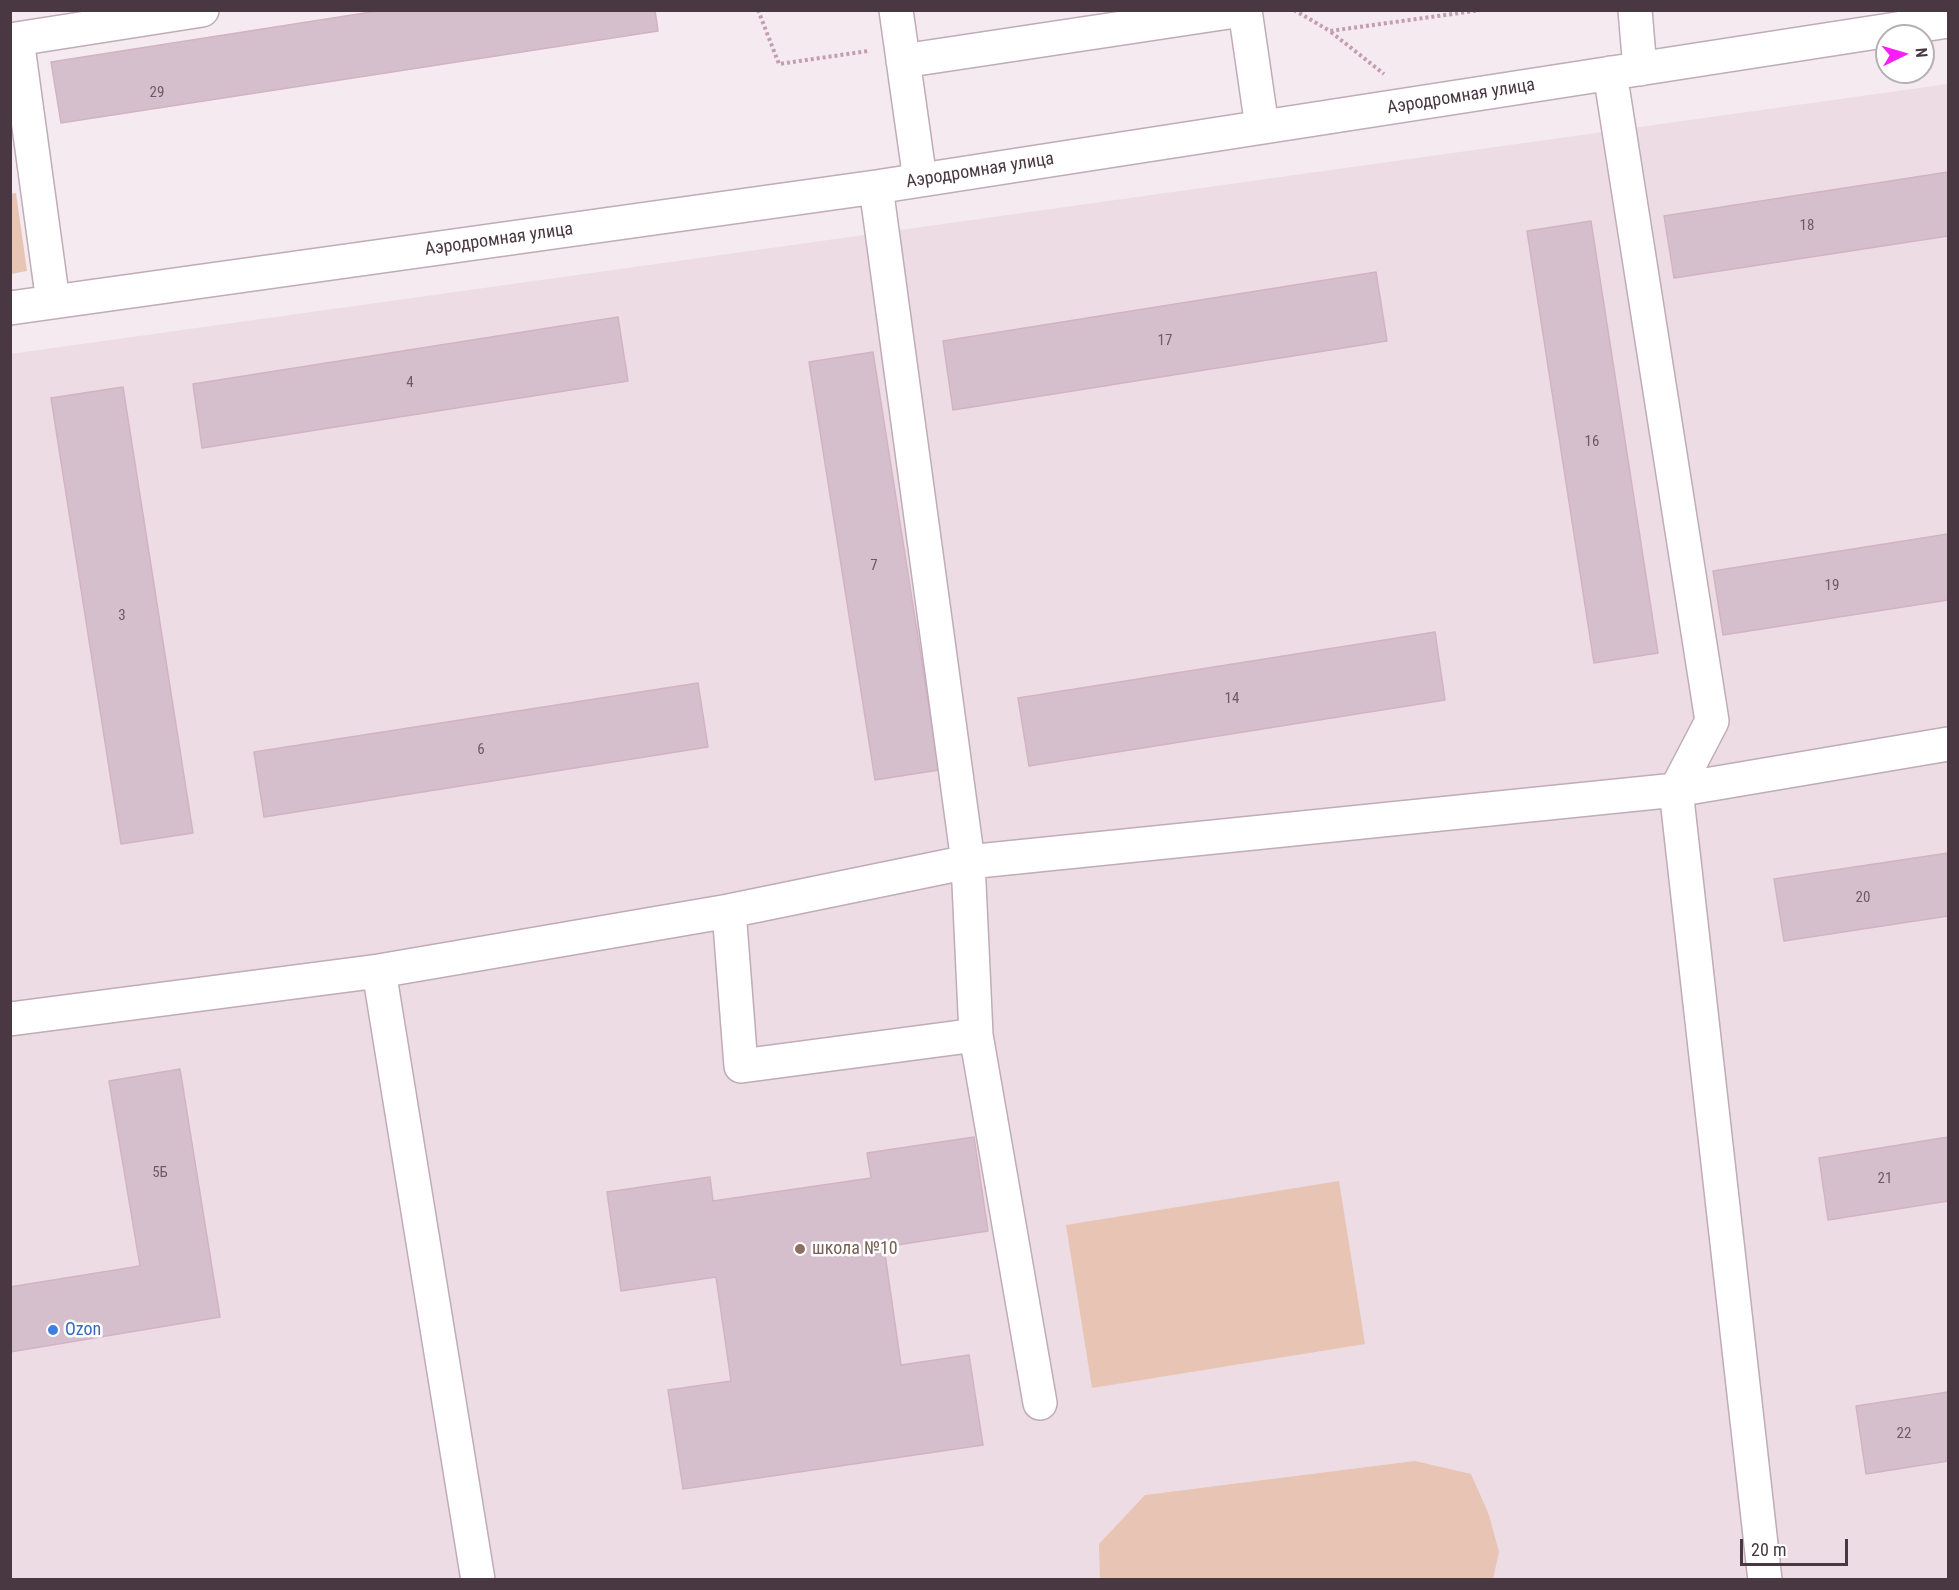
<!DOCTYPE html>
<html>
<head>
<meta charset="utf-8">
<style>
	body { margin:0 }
	#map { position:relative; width:1959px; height:1590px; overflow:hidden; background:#f5eaef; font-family:"Roboto Condensed",sans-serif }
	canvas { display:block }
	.frame { position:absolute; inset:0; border:12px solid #493841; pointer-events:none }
	.north { position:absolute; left:1875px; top:24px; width:60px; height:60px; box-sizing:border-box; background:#fff; border:2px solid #b6afb3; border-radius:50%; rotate:85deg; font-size:16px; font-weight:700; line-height:24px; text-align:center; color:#493841 }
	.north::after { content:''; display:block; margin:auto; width:21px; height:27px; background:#f71ff5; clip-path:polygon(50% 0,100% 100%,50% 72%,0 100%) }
	.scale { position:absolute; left:1740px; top:1539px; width:108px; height:27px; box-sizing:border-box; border:3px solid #493841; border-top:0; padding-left:8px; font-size:18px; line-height:21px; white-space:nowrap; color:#493841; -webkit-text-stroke:4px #fff; paint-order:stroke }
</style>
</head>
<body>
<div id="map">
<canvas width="1959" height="1590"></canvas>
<div class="frame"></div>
<div class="north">N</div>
<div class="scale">20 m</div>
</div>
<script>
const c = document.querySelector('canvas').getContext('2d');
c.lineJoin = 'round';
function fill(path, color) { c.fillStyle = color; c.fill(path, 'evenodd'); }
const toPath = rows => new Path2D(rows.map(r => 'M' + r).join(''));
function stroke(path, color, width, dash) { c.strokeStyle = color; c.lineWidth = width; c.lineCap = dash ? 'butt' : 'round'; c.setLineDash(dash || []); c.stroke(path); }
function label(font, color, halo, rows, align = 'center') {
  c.font = font + ' "Roboto Condensed",sans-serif'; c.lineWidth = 5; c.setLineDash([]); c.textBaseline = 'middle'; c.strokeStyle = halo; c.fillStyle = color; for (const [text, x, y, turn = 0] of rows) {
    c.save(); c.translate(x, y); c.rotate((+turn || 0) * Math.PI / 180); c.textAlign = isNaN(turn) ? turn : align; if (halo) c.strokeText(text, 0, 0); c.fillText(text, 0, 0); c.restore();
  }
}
fill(toPath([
	[1948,84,1948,1579,11,1579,10,354]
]), '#eddce4');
fill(toPath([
	[16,193,27,271,11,274,11,194],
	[1339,1181,1365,1344,1092,1388,1066,1225],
	[1415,1461,1471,1474,1489,1515,1499,1552,1493,1579,1100,1579,1099,1544,1145,1495]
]), '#e8c4b4');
const building = toPath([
	[384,10,655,10,658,31,61,123,51,62,384,10],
	[1948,172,1948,236,1674,278,1664,216,1948,172],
	[1591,221,1658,653,1594,663,1527,231,1591,221],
	[1376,272,1387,341,953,410,943,341,1376,272],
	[618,317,628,381,202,448,193,384,618,317],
	[873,352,939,770,875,780,809,362,873,352],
	[123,387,193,833,121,844,51,398,123,387],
	[1948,534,1948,600,1723,635,1713,571,1948,534],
	[1435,632,1445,700,1029,766,1018,698,1435,632],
	[698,683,708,747,264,817,254,752,698,683],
	[1948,853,1948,916,1784,941,1774,879,1948,853],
	[180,1069,220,1317,10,1352,10,1287,140,1266,109,1081,180,1069],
	[974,1137,988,1231,884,1247,901,1365,969,1355,983,1445,683,1489,668,1390,731,1381,716,1277,621,1291,607,1192,710,1177,713,1201,871,1178,867,1153,974,1137],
	[1948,1137,1948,1201,1828,1220,1819,1158,1948,1137],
	[1948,1392,1948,1461,1866,1474,1856,1406,1948,1392]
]);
fill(building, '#d6bfcc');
stroke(building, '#d1b3c3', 1.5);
const minor = toPath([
	[896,10,920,180],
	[1245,10,1262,127],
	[1635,10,1640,69],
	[17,39,53,302],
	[10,40,202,10],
	[903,61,1242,10],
	[1610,73,1712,721,1676,790,1765,1580],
	[876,187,968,862,976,1035,1040,1403],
	[10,308,876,187,1948,21],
	[729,911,741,1066,976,1035],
	[379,971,478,1580],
	[10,1019,379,971,729,911,968,862,1676,790,1948,744]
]);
stroke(minor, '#c0acb6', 36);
stroke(toPath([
	[758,10,779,64,868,51],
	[1294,10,1330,31,1481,10],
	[1331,32,1384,74]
]), '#c29eb0', 4, [3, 3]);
stroke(minor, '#fff', 33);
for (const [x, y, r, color] of [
	[800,1249,6,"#8d6e63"],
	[53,1330,6,"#3f7fe0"]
]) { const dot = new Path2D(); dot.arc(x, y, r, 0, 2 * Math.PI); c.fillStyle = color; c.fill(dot); stroke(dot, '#fff', 2); }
label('15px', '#6c5a64', null, [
	["29",157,93],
	["18",1807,226],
	["17",1165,341],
	["4",410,383],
	["16",1592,442],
	["7",874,566],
	["19",1832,586],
	["3",122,616],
	["14",1232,699],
	["6",481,750],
	["20",1863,898],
	["5Б",160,1173],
	["21",1885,1179],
	["22",1904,1434]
]);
label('18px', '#493841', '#fff', [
	["Аэродромная улица",1461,97,-9],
	["Аэродромная улица",980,171,-9],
	["Аэродромная улица",499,240,-8]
]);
label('18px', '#785e54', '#fff', [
	["школа №10",812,1249]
], 'left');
label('18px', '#366cbe', '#fff', [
	["Ozon",65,1330]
], 'left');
</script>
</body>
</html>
